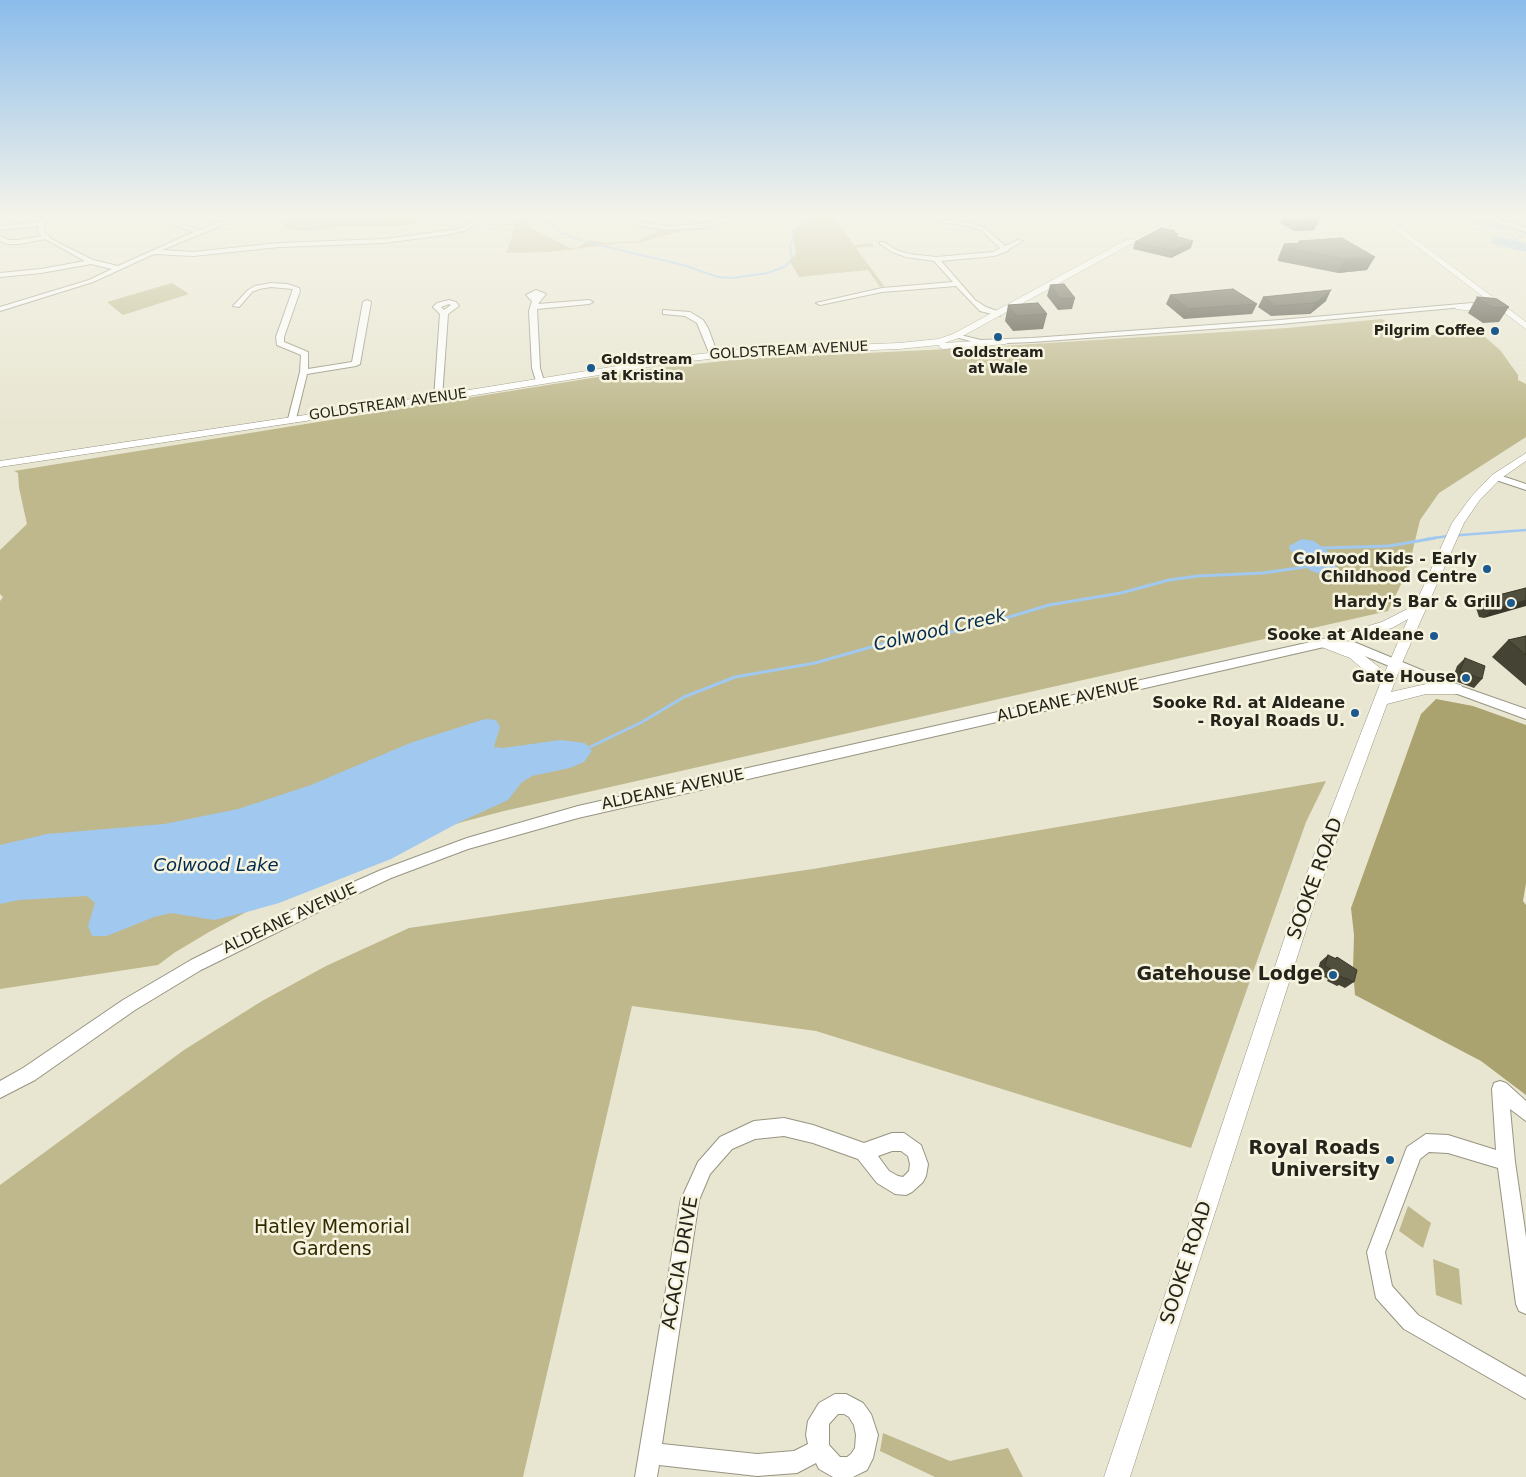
<!DOCTYPE html>
<html>
<head>
<meta charset="utf-8">
<style>
	body { margin:0 }
	canvas { display:block; background:#e8e6d1 }
</style>
</head>
<body>
<canvas width="1526" height="1477"></canvas>
<script>
const c = document.querySelector('canvas').getContext('2d');
c.lineJoin = 'round';
function fill(path, color) { c.fillStyle = color; c.fill(path, 'evenodd'); }
const toPath = rows => new Path2D(rows.map(r => 'M' + r).join(''));
function stroke(path, color, width, dash) { c.strokeStyle = color; c.lineWidth = width; c.lineCap = dash ? 'butt' : 'round'; c.setLineDash(dash || []); c.stroke(path); }
function label(font, color, halo, rows, align = 'center') {
  c.font = font + ' "DejaVu Sans",sans-serif'; c.lineWidth = 5; c.setLineDash([]); c.textBaseline = 'middle'; c.strokeStyle = halo; c.fillStyle = color; for (const [text, x, y, turn = 0] of rows) {
    c.save(); c.translate(x, y); c.rotate((+turn || 0) * Math.PI / 180); c.textAlign = isNaN(turn) ? turn : align; if (halo) c.strokeText(text, 0, 0); c.fillText(text, 0, 0); c.restore();
  }
}
fill(toPath([
	[289,217,428,217,418,223,395,227,341,226,312,231,286,229,282,223],
	[521,217,534,217,527,223,527,226,570,248,577,248,589,240,606,243,638,241,660,230,686,230,637,243,620,243,550,252,506,253,516,226,480,225,516,224],
	[818,217,834,217,854,245,872,243,873,246,856,248,884,286,880,287,868,270,799,277,789,260,794,257,796,252,792,231,797,227],
	[172,283,189,294,123,315,107,302],
	[1382,319,1410,337,1478,331,1500,350,1518,375,1518,380,1526,384,1526,437,1439,493,1420,520,1408,570,1388,611,504,811,466,821,429,832,282,893,209,932,174,953,158,965,0,989,0,601,3,597,0,594,0,550,27,524,19,488,18,473,14,471,641,370,742,359,969,348,1287,328],
	[1326,781,1306,822,1191,1148,816,1031,632,1006,523,1477,0,1477,0,1185,184,1050,262,1001,326,966,409,928,813,869],
	[1408,1206,1431,1223,1423,1248,1399,1231],
	[1433,1259,1459,1269,1462,1305,1436,1295],
	[883,1433,950,1461,1008,1448,1023,1477,935,1477,880,1451]
]), '#beb88c');
fill(toPath([
	[1436,699,1473,706,1526,725,1526,883,1523,901,1526,905,1526,1095,1481,1061,1355,995,1353,971,1354,935,1351,908,1421,714]
]), '#aaa26f');
fill(toPath([
	[1450,217,1471,217,1512,229,1505,230,1468,224],
	[1496,236,1526,243,1526,252,1492,244,1493,237],
	[1302,539,1314,541,1330,553,1334,558,1337,570,1332,574,1321,574,1311,571,1301,564,1298,557,1290,550,1289,546],
	[485,719,496,720,500,727,494,747,503,748,560,740,585,743,592,751,584,762,570,768,532,776,522,782,508,800,458,823,391,859,279,903,247,912,214,920,171,913,154,917,107,936,92,936,88,926,95,903,87,896,19,900,0,904,0,845,47,834,164,824,238,809,311,785,410,743]
]), '#a1c8ef');
stroke(toPath([
	[295,217,294,224,299,226,391,217],
	[540,217,563,233,582,241,683,265,718,277,732,278,768,273,786,266,792,258,790,246,795,232,802,225,818,217],
	[1512,229,1526,233],
	[1515,240,1526,233]
]), '#a1c8ef', 2);
stroke(toPath([
	[1427,539,1448,536,1526,530]
]), '#a1c8ef', 2.5);
stroke(toPath([
	[1323,548,1389,546,1435,538],
	[590,747,642,722,684,697,735,677,815,663,889,642,934,636,986,624,1049,605,1121,593,1169,580,1198,576,1263,573,1305,567]
]), '#a1c8ef', 3);
const minor = toPath([
	[44,217,50,217,44,224,44,232,53,240,93,260,118,266,194,232,172,224,166,217,172,217,182,225,200,230,233,217,242,217,162,250,193,252,279,243,384,239,453,230,462,228,475,220,480,221,466,230,453,234,384,243,279,247,193,256,154,254,93,282,0,311,0,307,89,280,112,269,91,264,41,273,0,277,0,273,41,269,85,261,45,239,19,244,7,244,0,241,0,236,8,240,19,240,42,236,38,232,38,226,0,230,0,226,39,222,44,217],
	[617,217,626,217,643,223,668,226,703,224,733,217,744,217,703,228,668,230,640,226,617,217],
	[1481,217,1491,217,1526,228,1526,232,1481,217],
	[941,219,968,222,985,228,1005,246,1018,240,1023,241,1009,249,1008,251,994,256,941,261,975,300,986,307,1000,312,1000,316,980,311,956,286,882,292,820,305,816,303,882,288,953,282,934,261,906,257,892,252,880,244,880,242,884,242,896,250,909,254,936,257,993,252,1000,248,981,230,967,226,939,222,941,219],
	[271,283,287,284,299,288,300,291,284,337,284,342,308,352,308,369,352,362,363,302,367,300,371,302,360,364,356,366,307,374,296,419,292,422,288,419,300,372,301,355,277,345,276,337,293,289,271,287,259,289,252,292,239,307,233,306,248,290,255,286,271,283],
	[536,290,546,294,538,304,589,300,593,302,589,304,537,309,540,368,544,381,540,383,536,381,532,368,529,311,532,301,526,295,536,290],
	[449,300,456,302,459,306,448,314,442,398,438,400,434,398,440,314,433,307,437,303,449,300],
	[449,304,451,305,444,310,441,307,449,304],
	[1472,303,1476,305,1474,306,1280,324,1032,342,981,344,952,336,956,334,981,340,1032,338,1280,320,1472,303],
	[663,310,690,312,703,320,708,328,718,355,717,357,710,355,697,323,685,316,663,314,663,310],
	[1496,474,1526,484,1526,490,1493,479,1491,477,1496,474],
	[1324,639,1354,642,1460,686,1526,709,1526,719,1452,692,1348,649,1324,647,578,818,468,849,391,878,314,914,201,970,135,1010,35,1080,0,1098,0,1081,23,1068,123,1000,191,960,304,904,381,870,467,838,578,806,1324,639],
	[1500,1081,1506,1083,1526,1101,1526,1121,1510,1109,1515,1162,1526,1237,1526,1314,1519,1311,1516,1304,1498,1168,1448,1153,1429,1152,1420,1159,1385,1252,1392,1286,1418,1315,1526,1377,1526,1399,1404,1329,1376,1298,1367,1252,1407,1147,1426,1134,1448,1135,1496,1150,1492,1089,1494,1083,1500,1081],
	[784,1118,813,1125,864,1143,892,1133,904,1133,921,1145,928,1164,926,1176,923,1182,912,1192,906,1195,895,1194,877,1183,858,1159,813,1143,784,1136,755,1139,732,1149,710,1174,699,1200,662,1444,757,1454,794,1451,808,1444,806,1435,808,1421,819,1403,835,1394,846,1394,863,1403,871,1414,878,1435,873,1458,867,1470,853,1477,833,1477,819,1469,816,1463,797,1473,757,1476,659,1465,657,1477,635,1477,681,1199,684,1193,698,1162,720,1137,754,1121,784,1118],
	[892,1151,901,1151,908,1156,910,1164,909,1171,903,1177,898,1176,889,1171,878,1156,892,1151],
	[838,1414,844,1414,849,1417,854,1425,856,1435,855,1448,851,1454,847,1457,840,1457,829,1445,829,1424,838,1414]
]);
const major = toPath([
	[1175,217,1183,217,1140,243,1131,244,959,338,944,343,1008,339,1008,343,1005,344,943,349,940,348,939,345,899,349,745,355,673,363,438,401,0,467,0,461,438,395,673,357,745,349,899,343,938,339,953,334,1126,240,1135,239,1175,217],
	[1378,217,1386,217,1526,322,1526,329,1378,217],
	[1459,304,1491,307,1495,310,1491,313,1456,309,1455,307,1459,304],
	[1526,453,1526,461,1500,479,1479,501,1464,523,1402,663,1391,692,1426,684,1456,684,1461,685,1463,689,1461,693,1456,694,1426,694,1387,704,1320,886,1130,1477,1104,1477,1302,886,1380,684,1350,658,1319,646,1317,643,1319,640,1382,622,1415,605,1452,523,1471,497,1492,475,1526,453],
	[1408,619,1385,672,1360,652,1339,643,1392,628,1408,619]
]);
stroke(minor, '#979481', 2);
stroke(major, '#979481', 1);
fill(minor, '#fff');
fill(major, '#fff');
fill(toPath([
	[1283,217,1320,217,1314,230,1294,231,1280,223],
	[1175,231,1175,233,1177,236,1191,248,1171,258,1133,249,1135,242],
	[1342,238,1367,270,1338,273,1278,261,1278,258,1284,244,1298,243,1299,241],
	[1050,285,1075,298,1072,309,1058,310,1047,296],
	[1170,295,1257,304,1252,314,1184,319,1166,304],
	[1263,297,1326,301,1310,314,1271,316,1258,307],
	[1477,297,1509,307,1499,322,1483,323,1468,313],
	[1008,305,1047,314,1043,329,1013,331,1005,321],
	[1526,588,1484,618,1479,617,1476,608,1483,599],
	[1526,636,1526,686,1492,657,1508,640],
	[1465,658,1482,679,1474,688,1452,680,1457,666],
	[1328,955,1335,958,1337,957,1354,982,1345,988,1339,985,1337,986,1327,981,1328,979,1317,973,1320,962]
]), '#454334');
fill(toPath([
	[1320,217,1314,230,1294,231,1300,218],
	[1193,241,1191,248,1171,258,1174,251],
	[1375,257,1367,270,1338,273,1344,259],
	[1331,290,1326,301,1310,314,1315,303],
	[1526,600,1526,606,1484,618,1491,610]
]), '#38372a');
const building = toPath([
	[1161,228,1175,231,1173,233,1178,234,1175,236,1193,241,1174,251,1135,242,1161,228],
	[1342,238,1375,257,1344,259,1284,247,1284,244,1301,243,1299,241,1342,238],
	[1064,284,1075,298,1061,299,1050,285,1064,284],
	[1233,289,1257,304,1188,309,1170,295,1233,289],
	[1331,290,1315,303,1275,306,1263,297,1331,290],
	[1477,297,1490,298,1497,299,1509,307,1493,308,1477,297],
	[1038,303,1047,314,1016,316,1008,305,1038,303],
	[1526,588,1526,600,1491,610,1486,608,1483,599,1526,588],
	[1526,636,1526,655,1508,640,1526,636],
	[1465,658,1485,666,1482,679,1460,671,1465,658],
	[1328,955,1336,959,1337,957,1357,970,1354,982,1346,978,1346,979,1335,974,1336,972,1325,966,1328,955]
]);
fill(building, '#504e3c');
stroke(building, '#38372a', 1);
const sky = c.createLinearGradient(0, 0, 0, 424);
sky.addColorStop(0, '#8bbceb');
sky.addColorStop(0.51, '#f5f4ea');
sky.addColorStop(1, '#f5f4ea00');
c.fillStyle = sky;
c.fillRect(0, 0, 1526, 424);
for (const [x, y, r, color] of [
	[1495,331,5,"#1b598f"],
	[998,337,5,"#1b598f"],
	[591,368,5,"#1b598f"],
	[1487,569,5,"#1b598f"],
	[1511,603,5,"#1b598f"],
	[1434,636,5,"#1b598f"],
	[1466,678,5,"#1b598f"],
	[1355,713,5,"#1b598f"],
	[1333,975,5,"#1b598f"],
	[1390,1160,5,"#1b598f"]
]) { const dot = new Path2D(); dot.arc(x, y, r, 0, 2 * Math.PI); c.fillStyle = color; c.fill(dot); stroke(dot, '#f6f3de', 2); }
label('bold 14px', '#25241c', '#f6f3de', [
	["Pilgrim Coffee",1485,331],
	["Goldstream",998,353,"center"],
	["at Wale",998,369,"center"],
	["Goldstream",601,360,"left"],
	["at Kristina",601,376,"left"]
], 'right');
label('14px', '#25241c', '#f6f3de', [
	["GOLDSTREAM AVENUE",789,351,-3],
	["GOLDSTREAM AVENUE",388,405,-8]
]);
label('bold 16px', '#25241c', '#f6f3de', [
	["Colwood Kids - Early",1477,560],
	["Childhood Centre",1477,578],
	["Hardy's Bar & Grill",1501,603],
	["Sooke at Aldeane",1424,636],
	["Gate House",1456,678],
	["Sooke Rd. at Aldeane",1345,704],
	["- Royal Roads U.",1345,722]
], 'right');
label('16px', '#25241c', '#f6f3de', [
	["ALDEANE AVENUE",1068,701,-13],
	["ALDEANE AVENUE",673,790,-12],
	["ALDEANE AVENUE",290,919,-25]
]);
label('italic 18px', '#002a4e', '#f6f3de', [
	["Colwood Creek",940,631,-13],
	["Colwood Lake",216,866]
]);
label('19px', '#25241c', '#f6f3de', [
	["SOOKE ROAD",1316,879,-70],
	["ACACIA DRIVE",681,1263,-80],
	["SOOKE ROAD",1187,1263,-72]
]);
label('bold 19px', '#25241c', '#f6f3de', [
	["Gatehouse Lodge",1323,975],
	["Royal Roads",1380,1149],
	["University",1380,1171]
], 'right');
label('19px', '#312a00', '#f6f3de', [
	["Hatley Memorial",332,1228],
	["Gardens",332,1250]
]);
</script>
</body>
</html>
